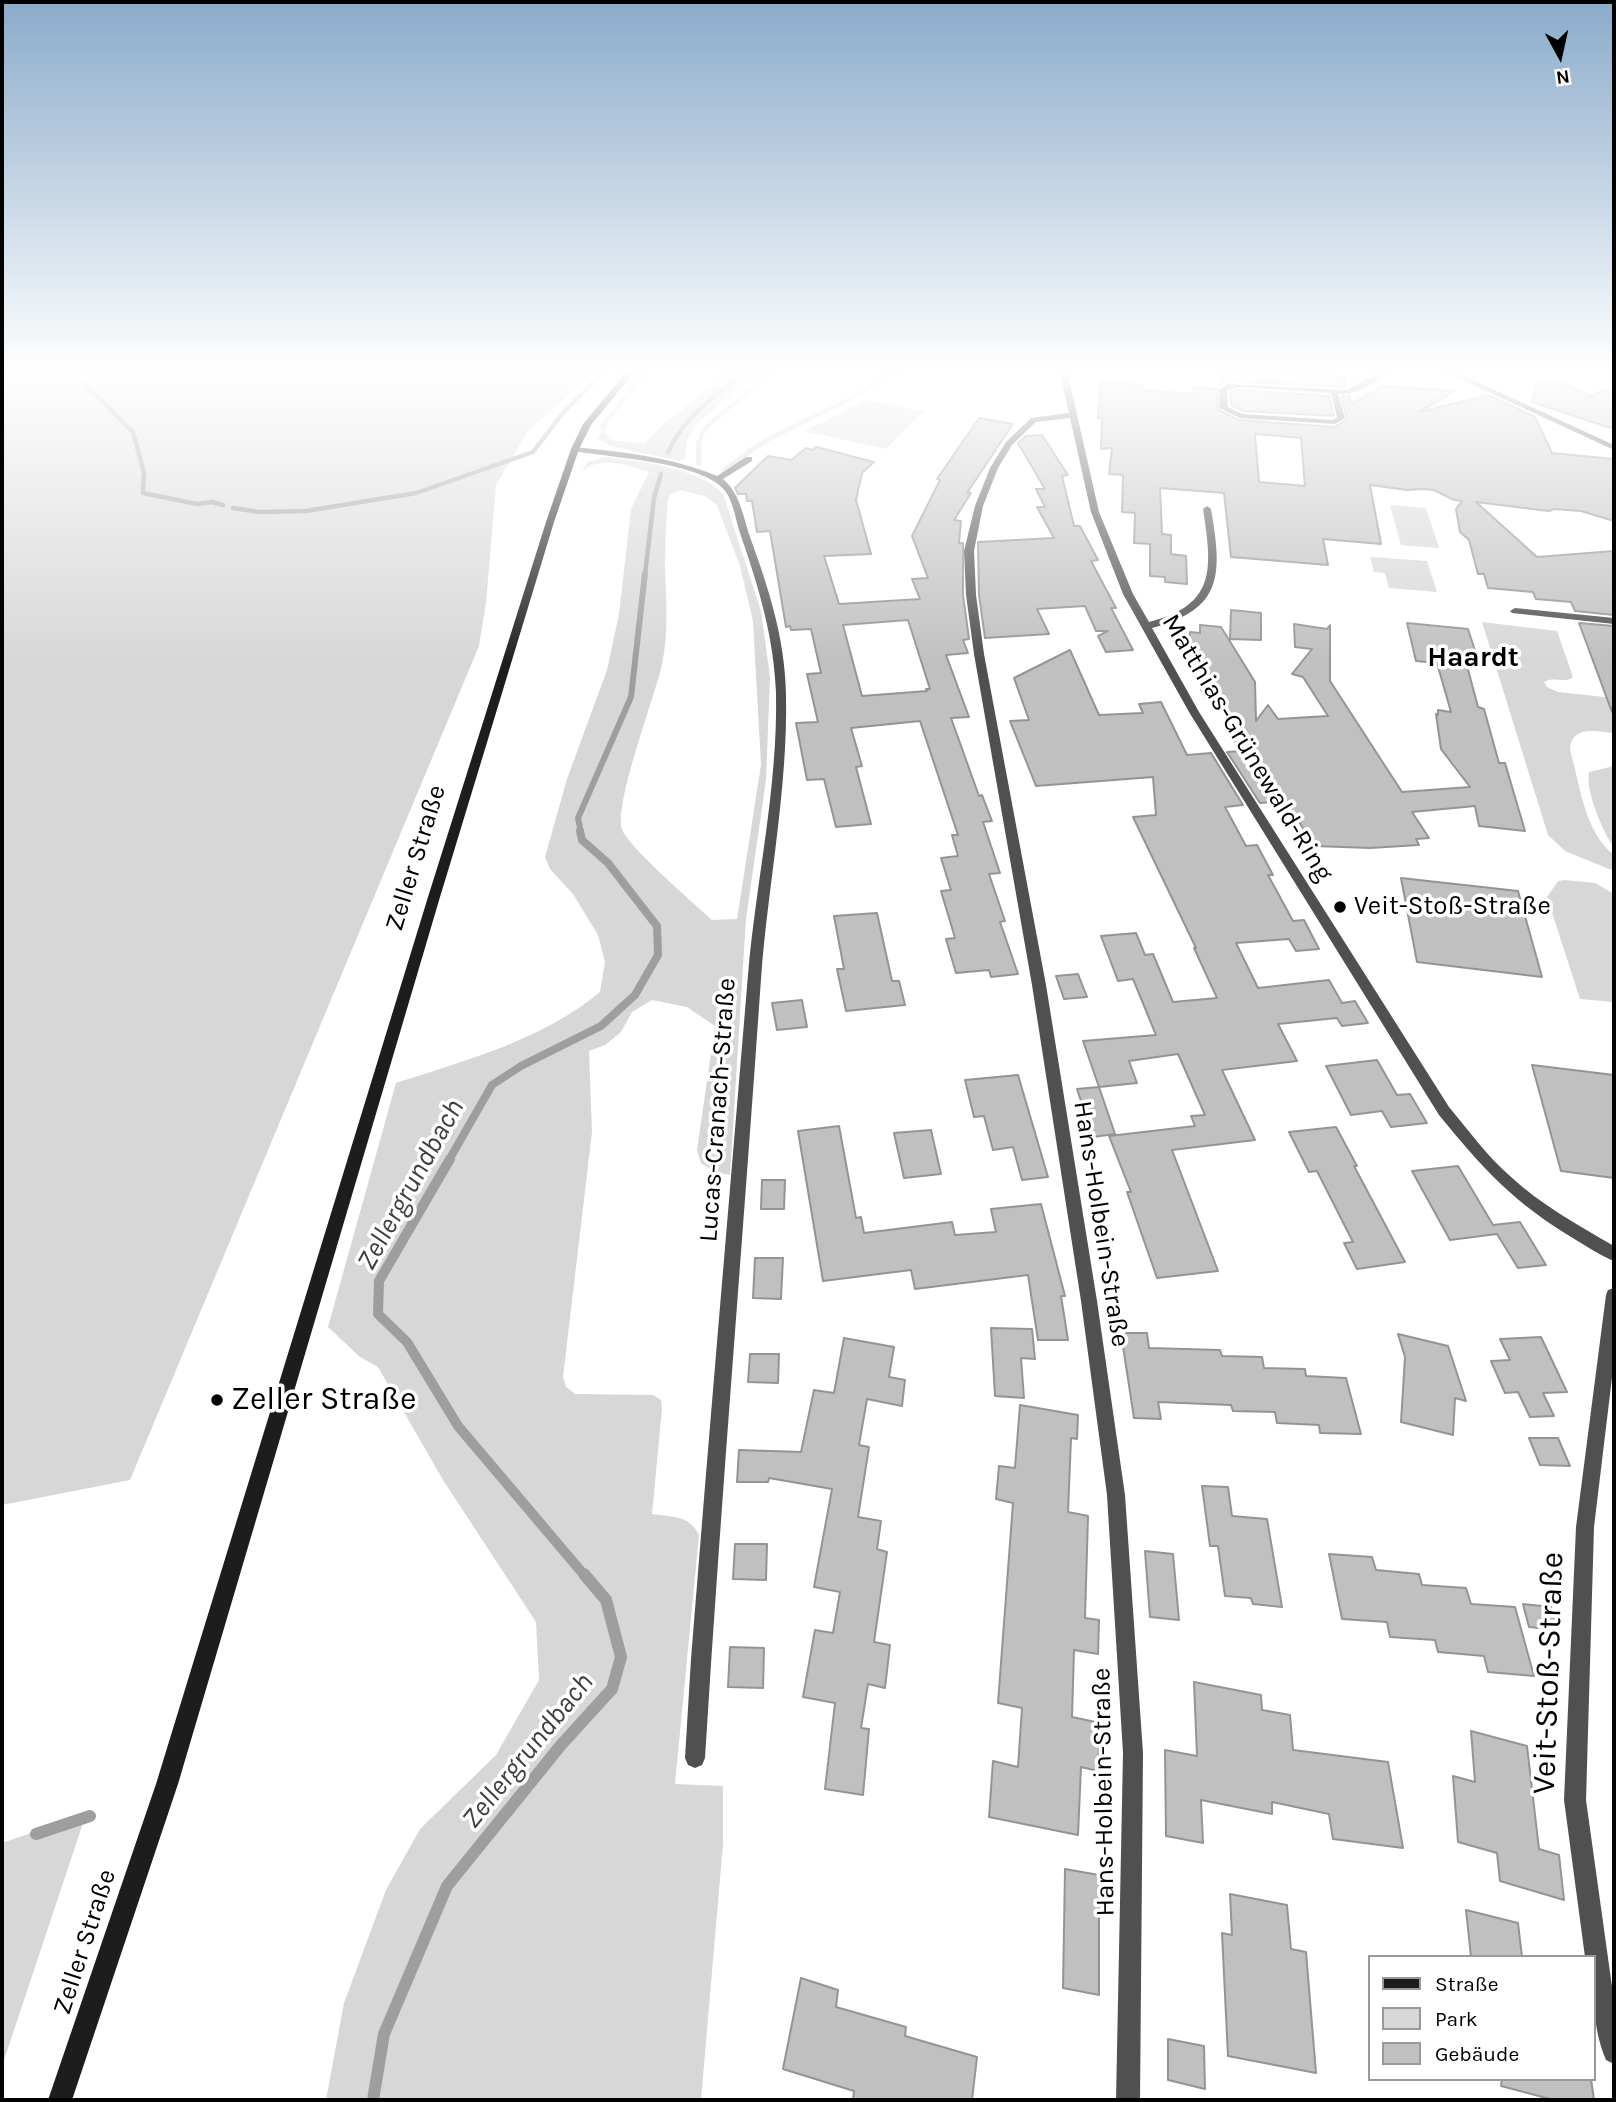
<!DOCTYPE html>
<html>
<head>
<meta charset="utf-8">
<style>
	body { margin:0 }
	#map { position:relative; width:1616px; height:2102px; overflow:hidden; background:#fff; font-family:Karla,sans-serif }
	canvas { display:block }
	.frame { position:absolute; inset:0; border:4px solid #000; pointer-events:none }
	.legend { position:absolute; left:1368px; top:1955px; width:228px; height:126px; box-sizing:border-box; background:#fff; border:2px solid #999; margin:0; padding:9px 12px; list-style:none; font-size:21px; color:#000 }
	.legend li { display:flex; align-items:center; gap:14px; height:35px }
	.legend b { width:35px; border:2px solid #999 }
	.north { position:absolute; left:1525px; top:21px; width:70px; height:70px; -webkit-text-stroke:5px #fff; paint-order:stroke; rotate:172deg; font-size:19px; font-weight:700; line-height:28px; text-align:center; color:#000 }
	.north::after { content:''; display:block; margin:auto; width:24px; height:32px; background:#000; clip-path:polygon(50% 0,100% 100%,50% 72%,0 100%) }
</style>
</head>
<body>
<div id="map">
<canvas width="1616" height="2102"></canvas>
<div class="frame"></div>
<ul class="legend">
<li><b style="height:9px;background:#1d1d1d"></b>Straße</li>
<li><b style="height:19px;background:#d7d7d7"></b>Park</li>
<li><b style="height:19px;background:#c0c0c0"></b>Gebäude</li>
</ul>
<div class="north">N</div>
</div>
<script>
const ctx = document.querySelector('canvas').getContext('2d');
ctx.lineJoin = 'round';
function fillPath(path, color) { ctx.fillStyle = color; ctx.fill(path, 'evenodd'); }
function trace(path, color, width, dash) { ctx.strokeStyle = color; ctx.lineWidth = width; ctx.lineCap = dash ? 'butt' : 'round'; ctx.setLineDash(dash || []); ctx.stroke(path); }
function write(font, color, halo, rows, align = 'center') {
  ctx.font = font + ' Karla,sans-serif'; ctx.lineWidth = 7; ctx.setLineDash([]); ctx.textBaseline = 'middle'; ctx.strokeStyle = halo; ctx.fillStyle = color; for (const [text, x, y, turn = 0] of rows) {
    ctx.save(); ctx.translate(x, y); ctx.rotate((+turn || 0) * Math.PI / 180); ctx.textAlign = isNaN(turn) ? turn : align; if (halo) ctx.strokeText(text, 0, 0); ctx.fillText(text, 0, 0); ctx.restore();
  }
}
fillPath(new Path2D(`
	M2,370H596L528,431L496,485L486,603L479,646L130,1480L2,1505Z
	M644,370H650L608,422L604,432L614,441L645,443L660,427L732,370H760L694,426L687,441L685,458L680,461L610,446L598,439L603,429L598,428Z
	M771,370H776L710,427L702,437L701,466L696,465V442L705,425Z
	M892,370H915L912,375L896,373L843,405L770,441L725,471L720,470L760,441L859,392Z
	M866,400L924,411L886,449L804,431Z
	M607,457C638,461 703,469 723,494L761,611L770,677L766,780L746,919L730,1175L715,1172L701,1163L697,1150L715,1026L687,1007L652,1000L632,1012L621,1032L605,1045L589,1051L592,1132L563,1377L566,1387L575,1394L653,1395L661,1400L662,1409L652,1514C671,1517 690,1515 699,1535L675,1784L723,1786V1844L701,2100H326L344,2003L386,1890L420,1829L496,1755L539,1680L536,1622L443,1480L378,1367L360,1357L328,1327L396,1083C467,1060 542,1040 600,992L605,962L598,935L573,894L550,869L545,857L567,779L607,670L619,614L631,509L649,472C629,465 599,455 582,472L587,462ZM680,490L705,496L717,505L740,566L753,621L761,765L737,919L712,920C695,904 627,846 622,829C614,803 655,697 662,664C669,632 666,600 665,568C665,545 666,522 668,499L671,494Z
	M1390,505L1426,508L1439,548L1401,545Z
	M1370,557L1427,561L1437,592L1389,588L1385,573L1374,572Z
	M1482,622L1557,631L1573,677C1565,684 1554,676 1544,682L1547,687L1558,692L1614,698V733C1596,731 1571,725 1570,750C1580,784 1584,832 1614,855V871L1565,851L1548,835Z
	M1614,766V847C1603,833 1585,790 1589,772Z
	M1565,880L1595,883L1614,894V1002L1580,999L1547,897L1558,881Z
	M86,1814L2,2066V1843Z`), '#d7d7d7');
trace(new Path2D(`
	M70,370L133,432L144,473L143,493L197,504L212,502L223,505
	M668,452C685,415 716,396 746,370
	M233,508L259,512L306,511L416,493L533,452L562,414L605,370
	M645,574L654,498L661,474`), '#9e9e9e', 4.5);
trace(new Path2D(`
	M581,833L578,818L631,697L645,573`), '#9e9e9e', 6);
trace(new Path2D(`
	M449,1160L492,1085L521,1066L601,1026L635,995L658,955L657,926L608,863L582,840L580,831`), '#9e9e9e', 8);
trace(new Path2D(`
	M450,1159L379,1281L378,1314L407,1342L458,1426L585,1576`), '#9e9e9e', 10);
trace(new Path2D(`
	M36,1834L90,1816
	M373,2100L384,2034L447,1886L561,1745L612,1689L621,1657L606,1600L584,1574`), '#9e9e9e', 12);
const building = new Path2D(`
	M1219,370L1330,372L1332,377L1344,378L1346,387L1227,381L1221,385Z
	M1553,379L1592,396L1603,390L1614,393V429L1532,402L1536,384Z
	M1101,382L1143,385V390L1194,394V387L1217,389L1219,410L1239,420L1335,427L1347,419L1341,396H1349L1351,404L1383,386L1455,391L1419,412L1489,395L1535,417L1552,453L1614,459V521L1581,511L1554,509L1549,511L1476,502L1537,557L1614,551V615L1575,611L1571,602L1536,599L1533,592L1488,588L1484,574H1478L1469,540L1460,532L1456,509L1462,501L1454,500L1434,490L1423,489L1407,490L1370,485L1381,544L1323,539L1328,565L1231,557L1224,493L1160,488L1162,534L1171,535V554L1186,556L1187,584L1165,582V577L1150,576V544L1134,543L1135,513L1122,512L1123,475L1109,474L1112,448L1101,449L1102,418H1098ZM1255,434L1301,438L1305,486L1259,482Z
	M1239,390L1329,396L1334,416L1243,411L1231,405L1230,392Z
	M979,418L1013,424L967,493H971L954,520L961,521L959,543H963V595L969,639L963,640L968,653L946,655L969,717L951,718L979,796L982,795L992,821L983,822L1000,873L989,874L1005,921L1000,922L1018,974L991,977L989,970L956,973L946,939L955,938L941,891L951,890L941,858L958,856L952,835H958L920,721L851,728L862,766L856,767L871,824L836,827L824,779L807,780L796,723L818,722L807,674L821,673L811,629L791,630L790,626L786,627L770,531L757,532L752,501H747L746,494H738L735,488L768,456L791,460L806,448L812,450L816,447L874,462L862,473L856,500L871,554L824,556L839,604L920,599L912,579L928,578L912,536L940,480L937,479ZM908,620L930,689H926L927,691L862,696L843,625Z
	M1042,435L1068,475L1062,476L1074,526H1080L1098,560L1091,561L1116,608H1111L1133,650L1106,652L1098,636L1108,631H1096L1085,606L1037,609L1049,634L985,638L979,595L978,542L1054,538L1037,507H1045L1036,489H1045L1018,443L1026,436Z
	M1231,610L1261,613V640L1230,639Z
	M1407,623L1468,629L1479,663L1466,662L1478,707L1484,709L1499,763H1505L1525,831L1479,826L1475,806L1412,812L1429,838L1416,839L1419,845L1370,848L1314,846L1286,801L1260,803L1227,752L1241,751L1233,738L1240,737L1215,698L1206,699L1177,645L1189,646L1190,632L1200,633V625L1221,627L1255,682L1256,721L1268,705L1278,719L1328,716L1303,677L1292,674L1312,649L1295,647L1294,624L1327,629L1330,625V681L1402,792L1470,787L1441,749L1436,714L1438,715V710L1451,712L1437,663L1416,661Z
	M1579,623L1614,626V712H1612Z
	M1070,650L1099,715L1143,713L1139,704L1161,702L1187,755L1211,753L1243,805L1225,807L1246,846L1257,845L1273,875H1268L1293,921L1304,920L1319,949L1296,951L1289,939L1236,943L1258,988L1329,980L1342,1003L1355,1001L1368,1023L1342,1026L1337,1018L1278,1024L1297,1061L1222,1070L1255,1140L1172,1150L1218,1271L1157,1278L1127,1192H1131L1109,1136L1195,1126L1191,1116L1205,1115L1178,1054L1129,1061L1137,1083L1099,1087L1083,1041L1156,1035L1133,979L1118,981L1101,936L1136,933L1145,955L1153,954L1173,1002L1217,998L1194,948H1196L1133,817L1156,815L1153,777L1036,786L1010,721L1029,720L1014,678Z
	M1401,878L1518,891L1542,977L1417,962Z
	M877,913L892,981H899L905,1005L846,1011L837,969H844L834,916Z
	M1078,974L1087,997L1064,999L1056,976Z
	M802,1000L807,1027L777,1030L772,1003Z
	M1377,1060L1397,1095L1410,1094L1427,1123L1391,1127L1382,1111L1351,1115L1326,1066Z
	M1532,1065L1614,1075V1178L1561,1171Z
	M1018,1075L1048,1177L1022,1180L1013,1147L993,1150L984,1116L974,1117L965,1080Z
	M1099,1087L1115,1134L1093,1137L1077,1089Z
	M839,1126L856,1218L861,1217L864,1233L952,1222L955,1235L996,1232L991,1209L1041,1204L1065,1296H1061L1068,1340H1038L1028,1275L915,1289L911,1270L823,1281L798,1131Z
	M1336,1127L1357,1166H1354L1405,1262L1357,1269L1344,1243L1353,1242L1317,1171L1309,1172L1289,1132Z
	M931,1130L941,1174L904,1178L894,1133Z
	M1458,1166L1493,1225L1520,1222L1546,1265L1518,1268L1497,1234L1450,1240L1412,1171Z
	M762,1180H785L784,1209H761Z
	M755,1258H783L781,1299L753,1298Z
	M991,1328L1032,1329L1035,1359L1021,1358L1024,1398L995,1396Z
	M1121,1333H1147L1149,1348L1220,1350L1222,1356L1262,1357L1264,1368L1305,1369L1306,1376L1346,1378L1361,1434L1320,1433L1319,1425L1277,1423L1275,1412L1233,1411L1231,1405L1158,1402L1161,1419L1134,1418Z
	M1398,1334L1448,1346L1466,1401L1455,1398L1453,1435L1401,1422L1405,1357Z
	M1541,1337L1567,1392L1543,1393L1554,1416L1530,1417L1518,1392L1505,1393L1491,1361L1510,1360L1500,1339Z
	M844,1338L894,1347L889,1377L905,1380L902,1406L867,1399L859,1445L869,1447L858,1517L881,1521L877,1549L887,1552L874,1642L890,1645L885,1688L868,1684L861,1728L869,1729L863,1795L825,1789L835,1703L803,1697L815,1630L833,1633L840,1592L814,1587L832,1489L769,1478L768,1482H737L739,1450L801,1452L814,1390L834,1393Z
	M750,1354H779L778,1383L748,1382Z
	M1020,1405L1078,1415L1077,1439L1071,1438L1068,1512L1088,1516L1085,1618L1099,1620L1098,1654L1074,1650L1072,1717L1100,1723L1098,1771L1081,1767L1078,1835L989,1817L993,1761L1018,1767L1022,1708L998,1703L1013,1503L996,1499L999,1466L1015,1468Z
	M1529,1438H1558L1570,1466L1540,1465Z
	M1202,1486L1228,1487L1232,1516L1267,1519L1282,1607L1253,1604L1251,1598L1225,1596L1218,1546H1210Z
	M735,1544H767L766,1580L733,1579Z
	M1145,1551L1173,1554L1179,1620L1150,1617Z
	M1329,1554L1372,1557L1376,1570L1419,1574L1422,1585L1466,1588L1471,1604L1515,1607L1534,1676L1488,1672L1484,1656L1438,1652L1435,1640L1390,1637L1387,1622L1342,1619Z
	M1523,1604L1551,1607L1558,1630L1529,1627Z
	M730,1647L764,1648L763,1688L728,1687Z
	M1194,1682L1261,1695L1262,1710L1290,1715L1293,1750L1388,1762L1403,1848L1333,1839L1329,1814L1272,1802V1814L1201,1800L1203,1843L1166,1836L1165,1750L1197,1756Z
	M1471,1731L1527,1746L1539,1849L1559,1855L1564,1900L1500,1881L1497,1853L1458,1842L1453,1776L1475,1782Z
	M1065,1869L1099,1875V1995L1063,1988Z
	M1230,1894L1287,1905L1291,1949L1306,1952L1316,2073L1228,2056L1222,1933L1232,1935Z
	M1466,1910L1518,1923L1522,1957H1471Z
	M801,1978L838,1990L836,2007L906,2027L905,2036L977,2057L972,2100H853L854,2091L783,2069Z
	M1168,2039L1204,2046L1205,2089L1168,2080Z
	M1502,2079H1591L1594,2100H1554L1501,2086Z`);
fillPath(building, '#c0c0c0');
trace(building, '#949494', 2);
fillPath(new Path2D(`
	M1059,370H1067L1099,512L1133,594L1149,622C1217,605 1212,568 1203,509L1207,506L1211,509C1222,574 1224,609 1152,628L1199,712L1449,1107C1469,1131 1487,1156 1510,1176C1541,1205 1578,1225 1614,1246V1261C1601,1256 1588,1247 1576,1240C1514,1203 1484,1170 1439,1115L1189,712L1123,594L1091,512L1070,418L1036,422L1012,445L998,468L983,506L974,551L976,595L984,654L1046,985L1097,1301L1125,1495L1143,1753L1140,2100H1116L1123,1753L1107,1495L1081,1301L1032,985L974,654L966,595L964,551L975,506L990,468L1006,442L1031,418L1069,413Z
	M1384,370H1393C1378,381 1357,395 1338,394L1345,418L1335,424L1240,418L1220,408L1219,390L1227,384L1346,390ZM1239,387L1331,393L1337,417L1333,420L1242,414L1228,407L1227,390Z
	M1441,370H1451L1614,445V450Z
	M575,447C622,452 672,457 717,476L746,457H752V461L723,479C740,493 743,516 750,537C769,589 785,639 786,694C788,790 768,884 761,979C743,1239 721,1498 705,1758L702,1765L695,1768L688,1765L685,1758L691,1659C709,1431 729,1203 748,975C756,881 778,788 776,693C774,638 759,588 741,536C736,522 734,504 726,492C706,462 607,457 572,451V447Z
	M1515,608L1614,618V624L1512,613L1510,611Z
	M1614,1288V1361L1594,1527L1586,1800L1614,2001V2064L1606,2060C1592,2027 1593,1992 1593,1957H1585L1564,1800L1576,1527L1606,1295L1608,1290Z`), '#505050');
fillPath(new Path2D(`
	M628,370H636L591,425L579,449L554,522L440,897L178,1784L72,2100H48L156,1784L428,897L546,522L571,449L583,424Z`), '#1d1d1d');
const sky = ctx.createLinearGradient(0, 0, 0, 664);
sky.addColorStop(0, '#8aabca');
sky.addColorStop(0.56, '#fff');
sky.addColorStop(1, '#ffffff00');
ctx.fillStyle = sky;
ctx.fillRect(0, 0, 1616, 664);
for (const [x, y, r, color] of [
	[1340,907,7,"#000"],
	[217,1400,7,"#000"]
]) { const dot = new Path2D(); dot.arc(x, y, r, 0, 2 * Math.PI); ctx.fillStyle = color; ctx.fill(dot); trace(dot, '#fff', 2.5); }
write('26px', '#000', '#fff', [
	["Matthias-Grünewald-Ring",1247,748,59],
	["Zeller Straße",416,858,-73],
	["Lucas-Cranach-Straße",718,1110,-86],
	["Hans-Holbein-Straße",1101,1224,81],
	["Hans-Holbein-Straße",1104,1792,-91],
	["Zeller Straße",85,1942,-72]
]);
write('26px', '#000', '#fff', [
	["Veit-Stoß-Straße",1354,907]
], 'left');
write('bold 28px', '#000', '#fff', [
	["Haardt",1473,658]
]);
write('italic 28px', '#3f3f3f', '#fff', [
	["Zellergrundbach",411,1185,-61],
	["Zellergrundbach",528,1751,-51]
]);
write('32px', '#000', '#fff', [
	["Zeller Straße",231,1400]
], 'left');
write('32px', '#000', '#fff', [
	["Veit-Stoß-Straße",1549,1673,-88]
]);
</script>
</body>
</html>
